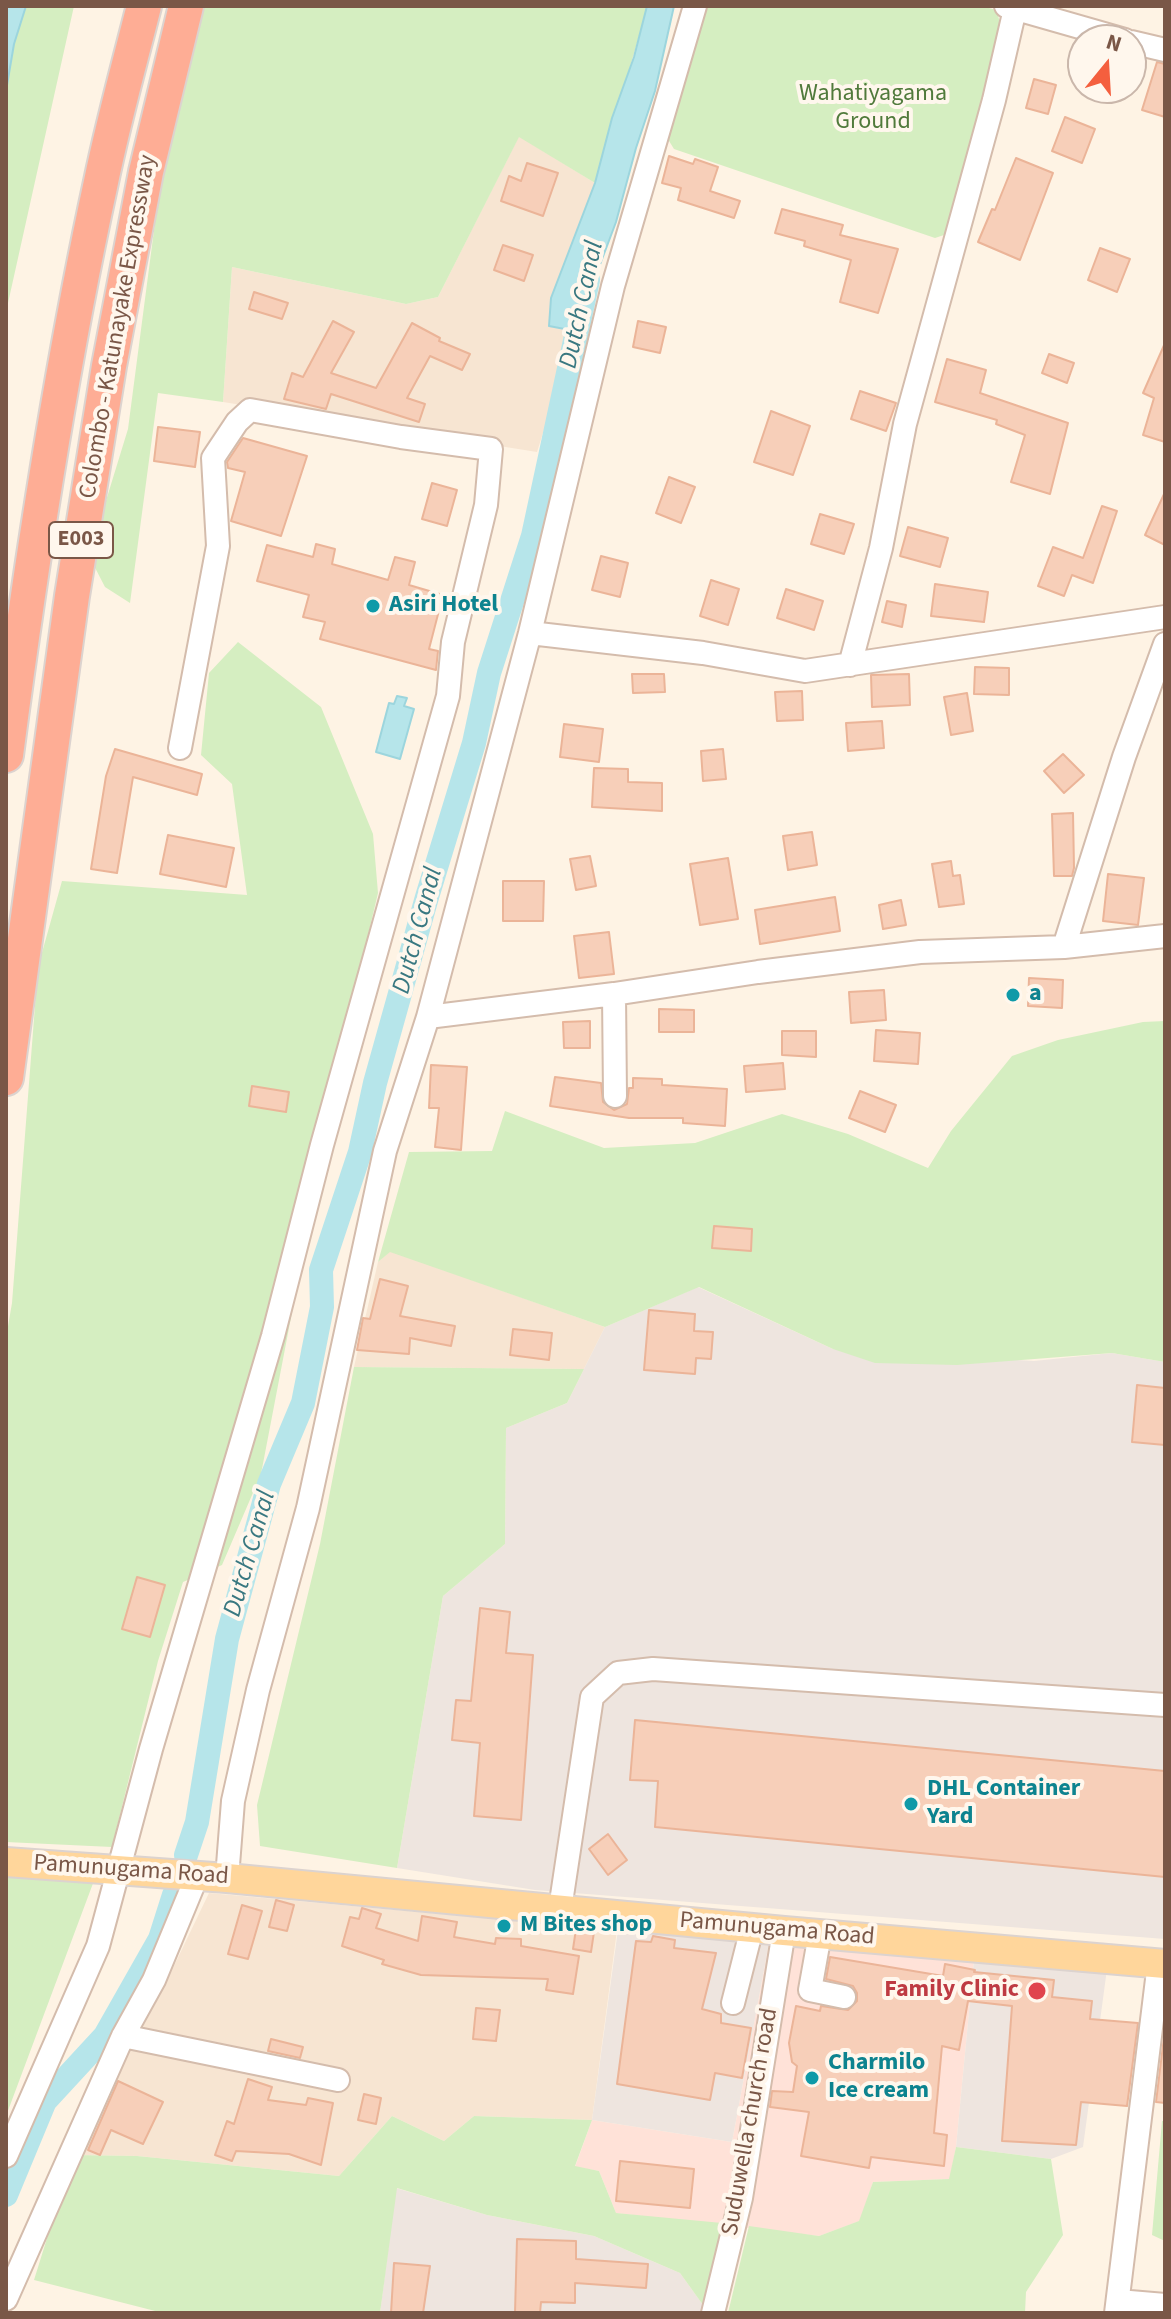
<!DOCTYPE html>
<html>
<head>
<meta charset="utf-8">
<style>
	body { margin:0 }
	#map { position:relative; width:1171px; height:2319px; overflow:hidden; background:#fef3e4; font-family:"Source Sans 3",sans-serif }
	canvas { display:block }
	.frame { position:absolute; inset:0; border:8px solid #7a5747; pointer-events:none }
	.north { position:absolute; left:1067px; top:24px; width:80px; height:80px; box-sizing:border-box; background:#fff7ed; border:2px solid #cab7ab; border-radius:50%; rotate:18deg; font-size:22px; font-weight:700; line-height:32px; text-align:center; color:#7a5747 }
	.north::after { content:''; display:block; margin:auto; width:28px; height:36px; background:#f45f3e; clip-path:polygon(50% 0,100% 100%,50% 72%,0 100%) }
</style>
</head>
<body>
<div id="map">
<canvas width="1171" height="2319"></canvas>
<div class="frame"></div>
<div class="north">N</div>
</div>
<script>
const ctx = document.querySelector('canvas').getContext('2d');
ctx.lineJoin = 'round';
function fillPath(path, color) { ctx.fillStyle = color; ctx.fill(path, 'evenodd'); }
function trace(path, color, width, dash) { ctx.strokeStyle = color; ctx.lineWidth = width; ctx.lineCap = dash ? 'butt' : 'round'; ctx.setLineDash(dash || []); ctx.stroke(path); }
function write(font, color, halo, rows, align = 'center') {
  ctx.font = font + ' "Source Sans 3",sans-serif'; ctx.lineWidth = 8; ctx.setLineDash([]); ctx.textBaseline = 'middle'; ctx.strokeStyle = halo; ctx.fillStyle = color; for (const [text, x, y, turn = 0] of rows) {
    ctx.save(); ctx.translate(x, y); ctx.rotate((+turn || 0) * Math.PI / 180); ctx.textAlign = isNaN(turn) ? turn : align; if (halo) ctx.strokeText(text, 0, 0); ctx.fillText(text, 0, 0); ctx.restore();
  }
}
fillPath(new Path2D(`
	M519,136L595,183L551,298L549,326L575,331L537,452L223,402L232,267L406,304L438,297Z
	M390,1251L605,1327L584,1369L354,1367L378,1262Z
	M209,1893L617,1930L592,2120L474,2116L444,2141L392,2116L339,2176L137,2156L73,2155L160,1995Z`), '#f7e5d2');
fillPath(new Path2D(`
	M769,1943L974,1960L956,2147L950,2179L873,2182L860,2221L819,2236L616,2213L599,2171L575,2167L592,2120L732,2142Z`), '#ffe2d8');
fillPath(new Path2D(`
	M698,1287L833,1349L1034,1361L1112,1353L1165,1362V1939L535,1890L397,1868L443,1596L505,1544L506,1428L567,1403L605,1327Z
	M620,1915L769,1943L732,2142L592,2120Z
	M974,1960L1107,1969L1083,2147L1051,2159L956,2147Z
	M396,2188L487,2215L594,2236L680,2273L703,2305L702,2313H380Z`), '#eee5df');
fillPath(new Path2D(`
	M26,6H74L6,312V91L14,44Z
	M204,6H647C632,66 611,123 595,183L519,137L438,297L406,304L232,267L223,402L158,393L130,603L105,587L89,556L128,429L162,169Z
	M706,6H982L996,10L1001,25L992,68L944,235L935,238L674,149L666,136Z
	M238,642L321,707L373,834L378,893L348,1020L261,1474L222,1565L183,1582L158,1661L112,1847L6,1842V1338L12,1303L38,967L62,881L247,895L232,784L201,755L209,673Z
	M1165,1021V1362L1112,1353L957,1365L875,1363L833,1349L699,1287L605,1327L390,1252L378,1262L409,1152L492,1151L505,1111L604,1148L695,1143L782,1114L848,1134L928,1168L951,1131L1012,1056L1058,1040L1143,1022Z
	M354,1367L584,1369L567,1403L506,1428L505,1544L443,1596L397,1868L260,1846L257,1805L320,1544Z
	M98,1870L6,2116V1874Z
	M392,2116L444,2141L474,2116L592,2120L575,2166L599,2171L616,2213L722,2223L703,2305L680,2273L594,2236L487,2215L397,2188L380,2313H163L34,2280L73,2155L137,2156L339,2176Z
	M1162,2121H1165V2241L1152,2235Z
	M956,2147L1051,2159L1063,2235L1026,2292L1025,2313H728L749,2226L819,2236L859,2221L873,2182L949,2179Z`), '#d5eec1');
const water = new Path2D(`
	M6,6H26L14,44L6,91Z
	M647,6H674L655,91L636,148L616,222L575,331L549,326L551,298L595,183L612,118L634,57Z
	M397,696L407,698L404,706L414,709L400,759L376,752L389,703L394,704Z`);
fillPath(water, '#b6e5ea');
trace(water, '#9cd5dd', 2);
trace(new Path2D(`
	M186,1855L197,1822L227,1639L269,1484L303,1403L322,1307L321,1270L360,1152L375,1083L427,897L474,743L489,673L533,536L588,280
	M6,2195L45,2101L105,2036L160,1939L174,1895`), '#b6e5ea', 24);
const building = new Path2D(`
	M1157,62L1165,64V117L1142,110Z
	M1034,79L1056,85L1048,114L1026,108Z
	M1065,117L1095,129L1082,163L1052,151Z
	M669,156L693,164L695,159L718,167L710,191L740,201L734,218L678,200L681,188L662,183Z
	M1016,158L1053,173L1020,260L978,242L992,209L995,210Z
	M527,163L558,173L543,216L501,201L509,176L521,181Z
	M782,209L843,225L840,235L898,249L878,313L840,302L851,260L804,246L805,241L775,233Z
	M503,245L533,255L524,281L494,270Z
	M1100,248L1130,259L1117,292L1088,280Z
	M254,292L288,303L282,319L249,309Z
	M333,321L354,332L331,373L376,388L412,323L440,338L439,341L470,354L462,370L430,356L407,398L425,404L419,422L331,394L326,409L284,399L292,373L303,377Z
	M638,321L666,327L660,353L633,347Z
	M1165,343V442L1143,435L1154,398L1143,393Z
	M1049,354L1074,363L1067,383L1042,373Z
	M947,359L986,370L980,393L1068,423L1050,494L1011,482L1025,435L996,424L997,420L935,402Z
	M860,391L896,403L886,431L851,419Z
	M771,411L810,426L793,475L754,462Z
	M158,427L200,432L195,467L154,461Z
	M243,438L307,456L281,536L231,521L245,472L228,468L227,462Z
	M669,477L695,487L681,523L656,513Z
	M432,483L457,490L447,526L422,519Z
	M1165,492V545L1145,535Z
	M1102,506L1117,511L1093,583L1072,575L1064,596L1038,586L1053,547L1083,558Z
	M820,514L854,524L844,554L811,544Z
	M908,527L948,538L940,567L900,556Z
	M316,544L335,549L332,564L388,580L395,557L415,562L409,585L443,595L429,649L438,651L436,670L320,639L325,622L303,617L309,595L257,581L267,545L313,557Z
	M601,556L628,563L620,597L592,590Z
	M711,580L739,589L728,625L700,616Z
	M935,584L988,592L984,622L931,616Z
	M786,589L823,601L814,630L777,618Z
	M887,601L906,605L902,627L882,622Z
	M975,667L1009,668V695L974,694Z
	M632,674H664L665,692L633,693Z
	M909,674L910,705L872,707L871,675Z
	M802,691L803,720L777,721L775,692Z
	M967,693L973,731L951,735L944,697Z
	M882,721L884,748L848,751L846,723Z
	M564,724L603,729L599,762L560,757Z
	M115,749L202,774L197,795L133,777L117,873L91,869L106,776Z
	M723,749L726,779L703,781L701,751Z
	M1063,754L1084,775L1064,793L1044,771Z
	M594,768L628,769V782L662,783V811L592,807Z
	M1073,813L1074,868L1072,876H1054L1052,814Z
	M812,832L817,865L788,870L783,836Z
	M168,835L234,848L226,887L160,874Z
	M590,856L596,886L576,890L570,859Z
	M728,858L738,919L700,925L690,864Z
	M951,861L953,876L960,875L964,904L939,907L932,864Z
	M1108,874L1144,878L1138,925L1103,921Z
	M503,881H544L543,921H503Z
	M835,897L840,931L760,944L755,910Z
	M901,900L906,925L883,929L879,905Z
	M609,932L614,974L579,978L574,936Z
	M1029,978L1063,980L1062,1008L1028,1006Z
	M884,990L886,1020L851,1023L849,992Z
	M659,1009L694,1010V1032H659Z
	M590,1021V1048H564L563,1022Z
	M876,1030L920,1033L918,1064L874,1061Z
	M782,1031H816V1057L782,1055Z
	M783,1063L785,1089L746,1092L744,1066Z
	M431,1065L467,1067L461,1150L435,1147L439,1108H429Z
	M555,1077L601,1083L603,1102L614,1110L627,1104L629,1088H633V1078L662,1079V1085L727,1089L725,1126L683,1123V1118H629L550,1106Z
	M252,1086L289,1092L286,1112L249,1106Z
	M860,1091L896,1105L885,1132L849,1118Z
	M714,1226L752,1229L751,1251L712,1248Z
	M380,1279L408,1286L400,1316L455,1326L451,1346L410,1338L409,1354L357,1350L363,1318L370,1319Z
	M649,1310L695,1314L694,1331L713,1332L711,1359L696,1358L695,1374L644,1370Z
	M513,1329L552,1333L549,1360L510,1355Z
	M1137,1385L1165,1388V1445L1132,1442Z
	M137,1577L165,1585L150,1637L122,1629Z
	M480,1608L510,1612L506,1653L533,1655L521,1820L474,1816L480,1743L452,1740L456,1700L471,1701Z
	M635,1720L1165,1771V1877L655,1827L658,1781L630,1780Z
	M608,1834L627,1860L608,1875L589,1849Z
	M276,1900L294,1905L287,1931L269,1927Z
	M242,1905L262,1911L248,1959L228,1954Z
	M362,1908L381,1914L376,1928L418,1941L422,1916L457,1922L454,1937L495,1944L496,1938L521,1939V1946L579,1956L573,1994L546,1990L548,1979L421,1975L382,1964L384,1960L342,1946L350,1917L359,1919Z
	M576,1929L594,1932L591,1952L573,1949Z
	M653,1936L675,1940L674,1948L716,1953L702,2009L721,2014V2023L751,2028L742,2078L715,2073L710,2100L617,2084L636,1941L651,1942Z
	M830,1957L943,1976L945,1964L975,1970L974,1972L1054,1980L1052,1997L1092,2001L1090,2019L1138,2023L1127,2106L1081,2102L1076,2145L1002,2141L1012,2006L968,2001L959,2050L942,2046L934,2133L947,2135L944,2166L871,2157L869,2168L801,2156L809,2112L770,2107L772,2091L793,2092L797,2066L792,2062L789,2043L796,2006L820,2011L821,2006L848,2010L857,2001V1993L853,1986L826,1979Z
	M476,2008L500,2010L496,2041L473,2039Z
	M1165,2029V2103L1156,2102Z
	M271,2039L303,2047L300,2058L268,2051Z
	M248,2079L272,2087L268,2100L306,2105L308,2098L333,2103L321,2165L289,2154L236,2151L232,2161L215,2155L227,2121L234,2124Z
	M118,2081L163,2102L143,2144L111,2130L100,2155L88,2150Z
	M364,2094L381,2098L376,2124L358,2120Z
	M620,2161L694,2169L690,2208L616,2201Z
	M517,2239L576,2241V2259L648,2264L646,2288L575,2283V2303L541,2302L540,2313H515Z
	M394,2263L430,2266L423,2313H391Z`);
fillPath(building, '#f7cfb9');
trace(building, '#ebb498', 2);
const minor = new Path2D(`
	M1006,6L1125,40
	M1131,42L1165,50
	M530,633L703,653L805,671L1165,617
	M850,665L881,548L905,424L994,100L1015,9
	M1064,947L1124,757L1165,644
	M614,994L615,1096
	M428,1017L614,994L758,972L920,952L1064,947L1165,936
	M227,1878L233,1801L258,1690L308,1508L385,1151L428,1017L530,633L613,286L695,6
	M560,1909L592,1697L618,1673L653,1669L1165,1705
	M820,1934L810,1990L844,1997
	M733,2003L752,1928
	M123,2036L338,2080
	M6,2156L98,1946L151,1749L273,1336L322,1145L448,696L453,642L486,505L491,449L401,437L250,410L237,422L213,458L218,546L180,748
	M6,2299L123,2036L154,1980L197,1876
	M1118,2301L1165,2305
	M713,2313L741,2198L784,1931
	M1116,2313L1159,1963`);
const major = new Path2D(`
	M6,1862L227,1878L784,1931L1165,1964`);
const highway = new Path2D(`
	M6,755C31,563 60,372 101,182C113,123 129,65 144,6
	M6,1078L72,596L109,366L146,172L186,6`);
trace(minor, '#d4bcac', 26);
trace(major, '#dcd3cf', 32);
trace(highway, '#dcd3cf', 38);
trace(minor, '#fff', 22);
trace(major, '#ffd69b', 28);
trace(highway, '#fead95', 34);
for (const [x, y, r, color] of [
	[373,606,8,"#0f9aa8"],
	[1013,995,8,"#0f9aa8"],
	[911,1804,8,"#0f9aa8"],
	[504,1926,8,"#0f9aa8"],
	[1037,1991,10,"#e0444e"],
	[812,2078,8,"#0f9aa8"]
]) { const dot = new Path2D(); dot.arc(x, y, r, 0, 2 * Math.PI); ctx.fillStyle = color; ctx.fill(dot); trace(dot, '#fff7ed', 3); }
for (const [x, y, w] of [
	[81,540,64]
]) { const box = new Path2D(); box.roundRect(x - w / 2, y - 18, w, 36, 6); ctx.fillStyle = '#fff7ed'; ctx.fill(box); trace(box, '#7a5747', 2); }
write('bold 22px', '#7a5747', null, [
	["E003",81,540]
]);
write('24px', '#507a3b', '#fff7ed', [
	["Wahatiyagama",873,95],
	["Ground",873,123]
]);
write('24px', '#7a5747', '#fff7ed', [
	["Colombo - Katunayake Expressway",119,327,-80],
	["Pamunugama Road",131,1871,4],
	["Pamunugama Road",777,1930,5],
	["Suduwella church road",751,2122,-80]
]);
write('bold 24px', '#0d838f', '#fff7ed', [
	["Asiri Hotel",389,606],
	["a",1029,995],
	["DHL Container",927,1790],
	["Yard",927,1818],
	["M Bites shop",520,1926],
	["Charmilo",828,2064],
	["Ice cream",828,2092]
], 'left');
write('bold 24px', '#be3a42', '#fff7ed', [
	["Family Clinic",1019,1991]
], 'right');
write('italic 26px', '#397881', '#fff7ed', [
	["Dutch Canal",583,305,-78],
	["Dutch Canal",419,931,-75],
	["Dutch Canal",251,1554,-74]
]);
</script>
</body>
</html>
